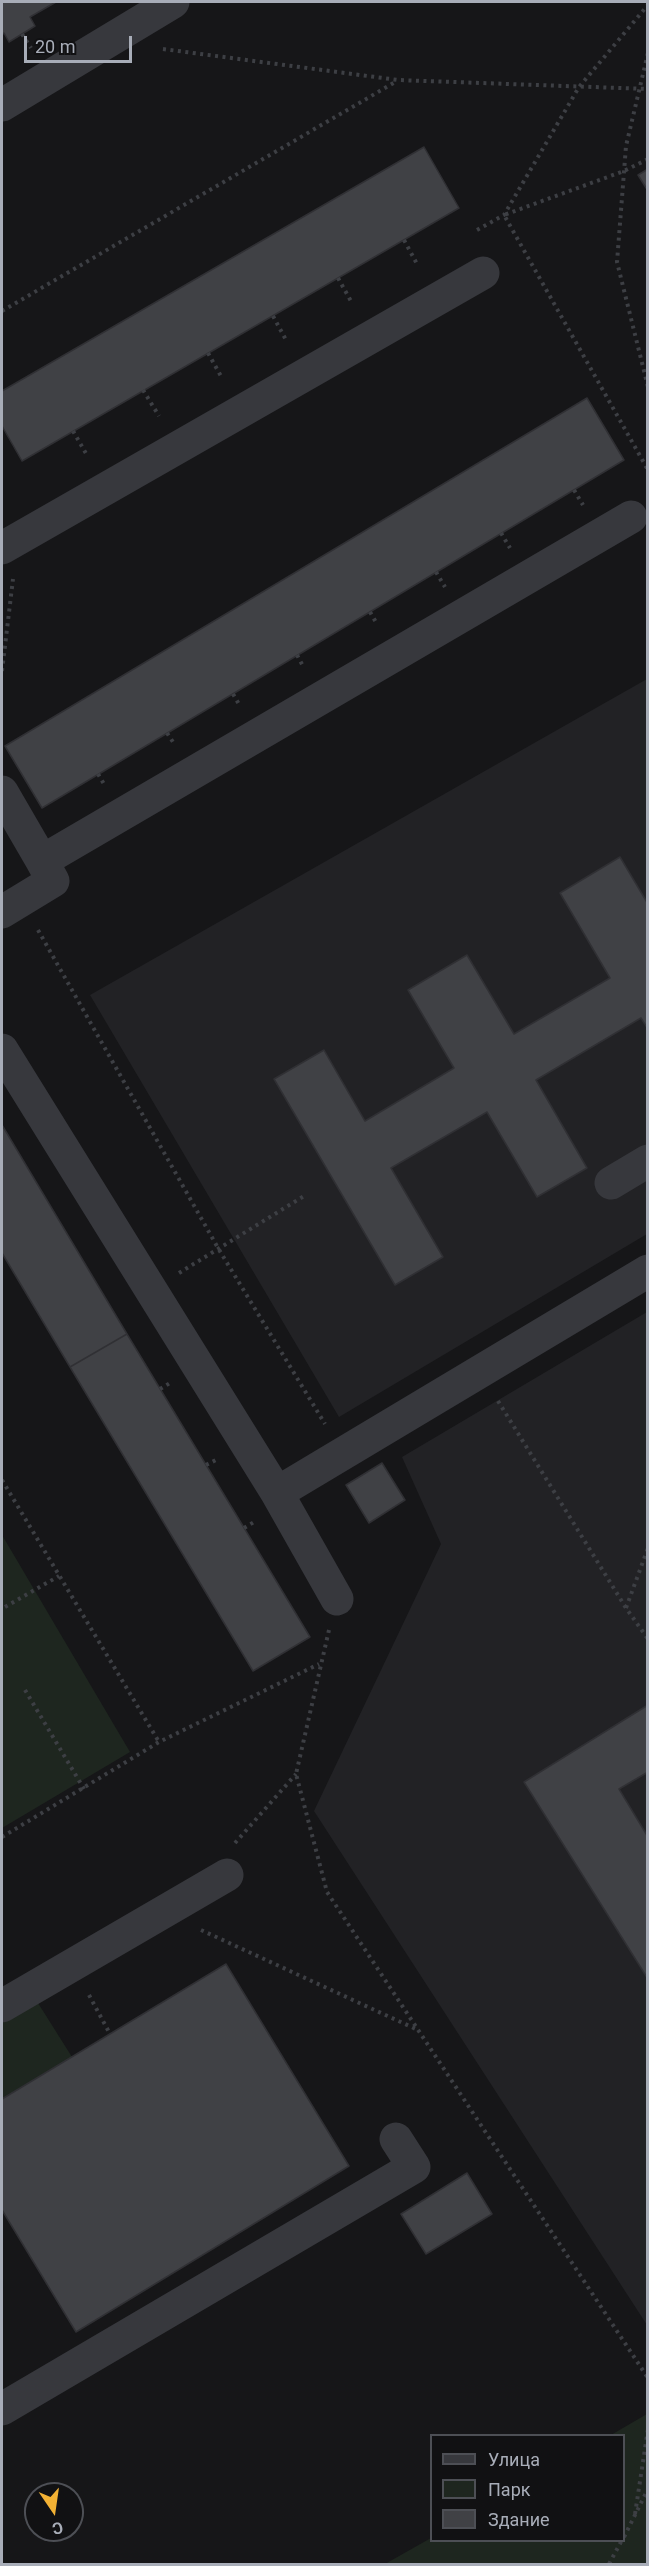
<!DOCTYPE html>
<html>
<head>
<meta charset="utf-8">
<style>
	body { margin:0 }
	#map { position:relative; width:649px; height:2566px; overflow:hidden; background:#161618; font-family:Roboto,sans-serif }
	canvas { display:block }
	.frame { position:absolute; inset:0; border:3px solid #a8adb8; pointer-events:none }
	.legend { position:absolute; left:430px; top:2434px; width:195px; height:108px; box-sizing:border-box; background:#111113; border:2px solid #4d4f55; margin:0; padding:8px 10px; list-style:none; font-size:18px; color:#a8adb8 }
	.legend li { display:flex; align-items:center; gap:12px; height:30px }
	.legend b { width:30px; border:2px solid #4d4f55 }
	.north { position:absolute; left:24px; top:2482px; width:60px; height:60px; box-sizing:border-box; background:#111113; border:2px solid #4d4f55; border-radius:50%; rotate:167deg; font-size:16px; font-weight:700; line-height:24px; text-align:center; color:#a8adb8 }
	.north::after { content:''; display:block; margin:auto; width:21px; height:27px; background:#f2b134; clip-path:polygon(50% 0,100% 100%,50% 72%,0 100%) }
	.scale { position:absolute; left:24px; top:36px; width:108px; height:27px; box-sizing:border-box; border:3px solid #a8adb8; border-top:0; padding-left:8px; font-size:18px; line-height:21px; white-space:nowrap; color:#a8adb8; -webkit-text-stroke:4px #111113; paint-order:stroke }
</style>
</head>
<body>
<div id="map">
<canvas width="649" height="2566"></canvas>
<div class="frame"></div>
<ul class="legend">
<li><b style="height:8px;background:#37383d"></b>Улица</li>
<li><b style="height:16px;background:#1e261f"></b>Парк</li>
<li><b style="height:16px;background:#404145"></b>Здание</li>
</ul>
<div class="north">С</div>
<div class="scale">20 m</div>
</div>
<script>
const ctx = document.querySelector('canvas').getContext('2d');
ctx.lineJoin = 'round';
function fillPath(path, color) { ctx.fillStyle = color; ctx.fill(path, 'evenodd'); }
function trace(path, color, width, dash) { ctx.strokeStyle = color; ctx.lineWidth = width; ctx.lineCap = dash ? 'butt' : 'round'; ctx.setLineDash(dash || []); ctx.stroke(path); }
fillPath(new Path2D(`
	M647,679V1234L339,1417L90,995Z
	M647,1312V2325L314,1811L441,1544L402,1457Z`), '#222225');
fillPath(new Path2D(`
	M2,1535L130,1752L2,1828Z
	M38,2003L72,2057L2,2099V2023Z
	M647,2414V2564H385L431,2538L432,2540H624V2436L611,2435Z`), '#1e261f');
const building = new Path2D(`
	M2,2H56L30,17L35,26L9,42L4,33L2,35Z
	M424,147L459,208L22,461L2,426V391Z
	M648,169V191L638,175Z
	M587,398L624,460L42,808L5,746Z
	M620,857L648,904V1029L641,1018L536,1080L587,1168L537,1197L487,1112L391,1168L443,1257L395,1285L274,1079L324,1050L365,1121L454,1068L408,990L467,955L514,1034L610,978L560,893Z
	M2,1125L127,1334L70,1367L2,1253Z
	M127,1334L310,1637L253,1671L70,1367Z
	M382,1463L405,1500L369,1523L346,1485Z
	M648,1705V1772L619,1789L648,1837V1979L524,1782Z
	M226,1964L349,2166L76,2332L2,2210V2099Z
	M467,2173L492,2214L426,2254L401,2214Z`);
fillPath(building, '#404145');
trace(building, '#303034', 1.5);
trace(new Path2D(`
	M22,34L31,48
	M163,49L398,80L648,89
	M648,53L626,146L617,262L648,387
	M648,159L624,171L504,215L648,470
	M477,230L504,215L579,87L648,5
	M404,240L417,264
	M338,278L352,303
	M2,311L397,81
	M273,316L286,340
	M208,353L222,378
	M143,390L159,416
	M73,431L88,457
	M574,490L583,505
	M501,533L510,548
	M436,572L445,587
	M370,612L377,624
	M297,655L304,668
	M2,671L13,579
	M233,694L240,706
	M167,733L175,745
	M98,774L104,784
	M38,930L218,1248L325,1424
	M179,1273L304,1196
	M160,1389L170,1383
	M498,1401L626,1608L648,1639
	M206,1465L216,1460
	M2,1480L159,1742
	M244,1528L254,1522
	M5,1607L59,1576
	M626,1608L648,1548
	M329,1630L296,1774L327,1892L648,2378
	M25,1690L84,1789
	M2,1837L159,1742L319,1664
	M235,1843L296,1774
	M201,1930L418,2030
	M89,1995L110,2034
	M635,2514L648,2429
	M624,2537L648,2489
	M609,2564L622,2540`), '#3d3f44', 4, [3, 4.5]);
trace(new Path2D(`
	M2,105L173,2
	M2,548L483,273
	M2,792L42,861L631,517
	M2,912L53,881L42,861
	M2,1050L277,1493L337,1599
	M611,1183L648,1161
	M277,1493L648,1271
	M2,2006L227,1875
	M2,2409L414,2167L396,2139`), '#37383d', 33);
</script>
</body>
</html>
